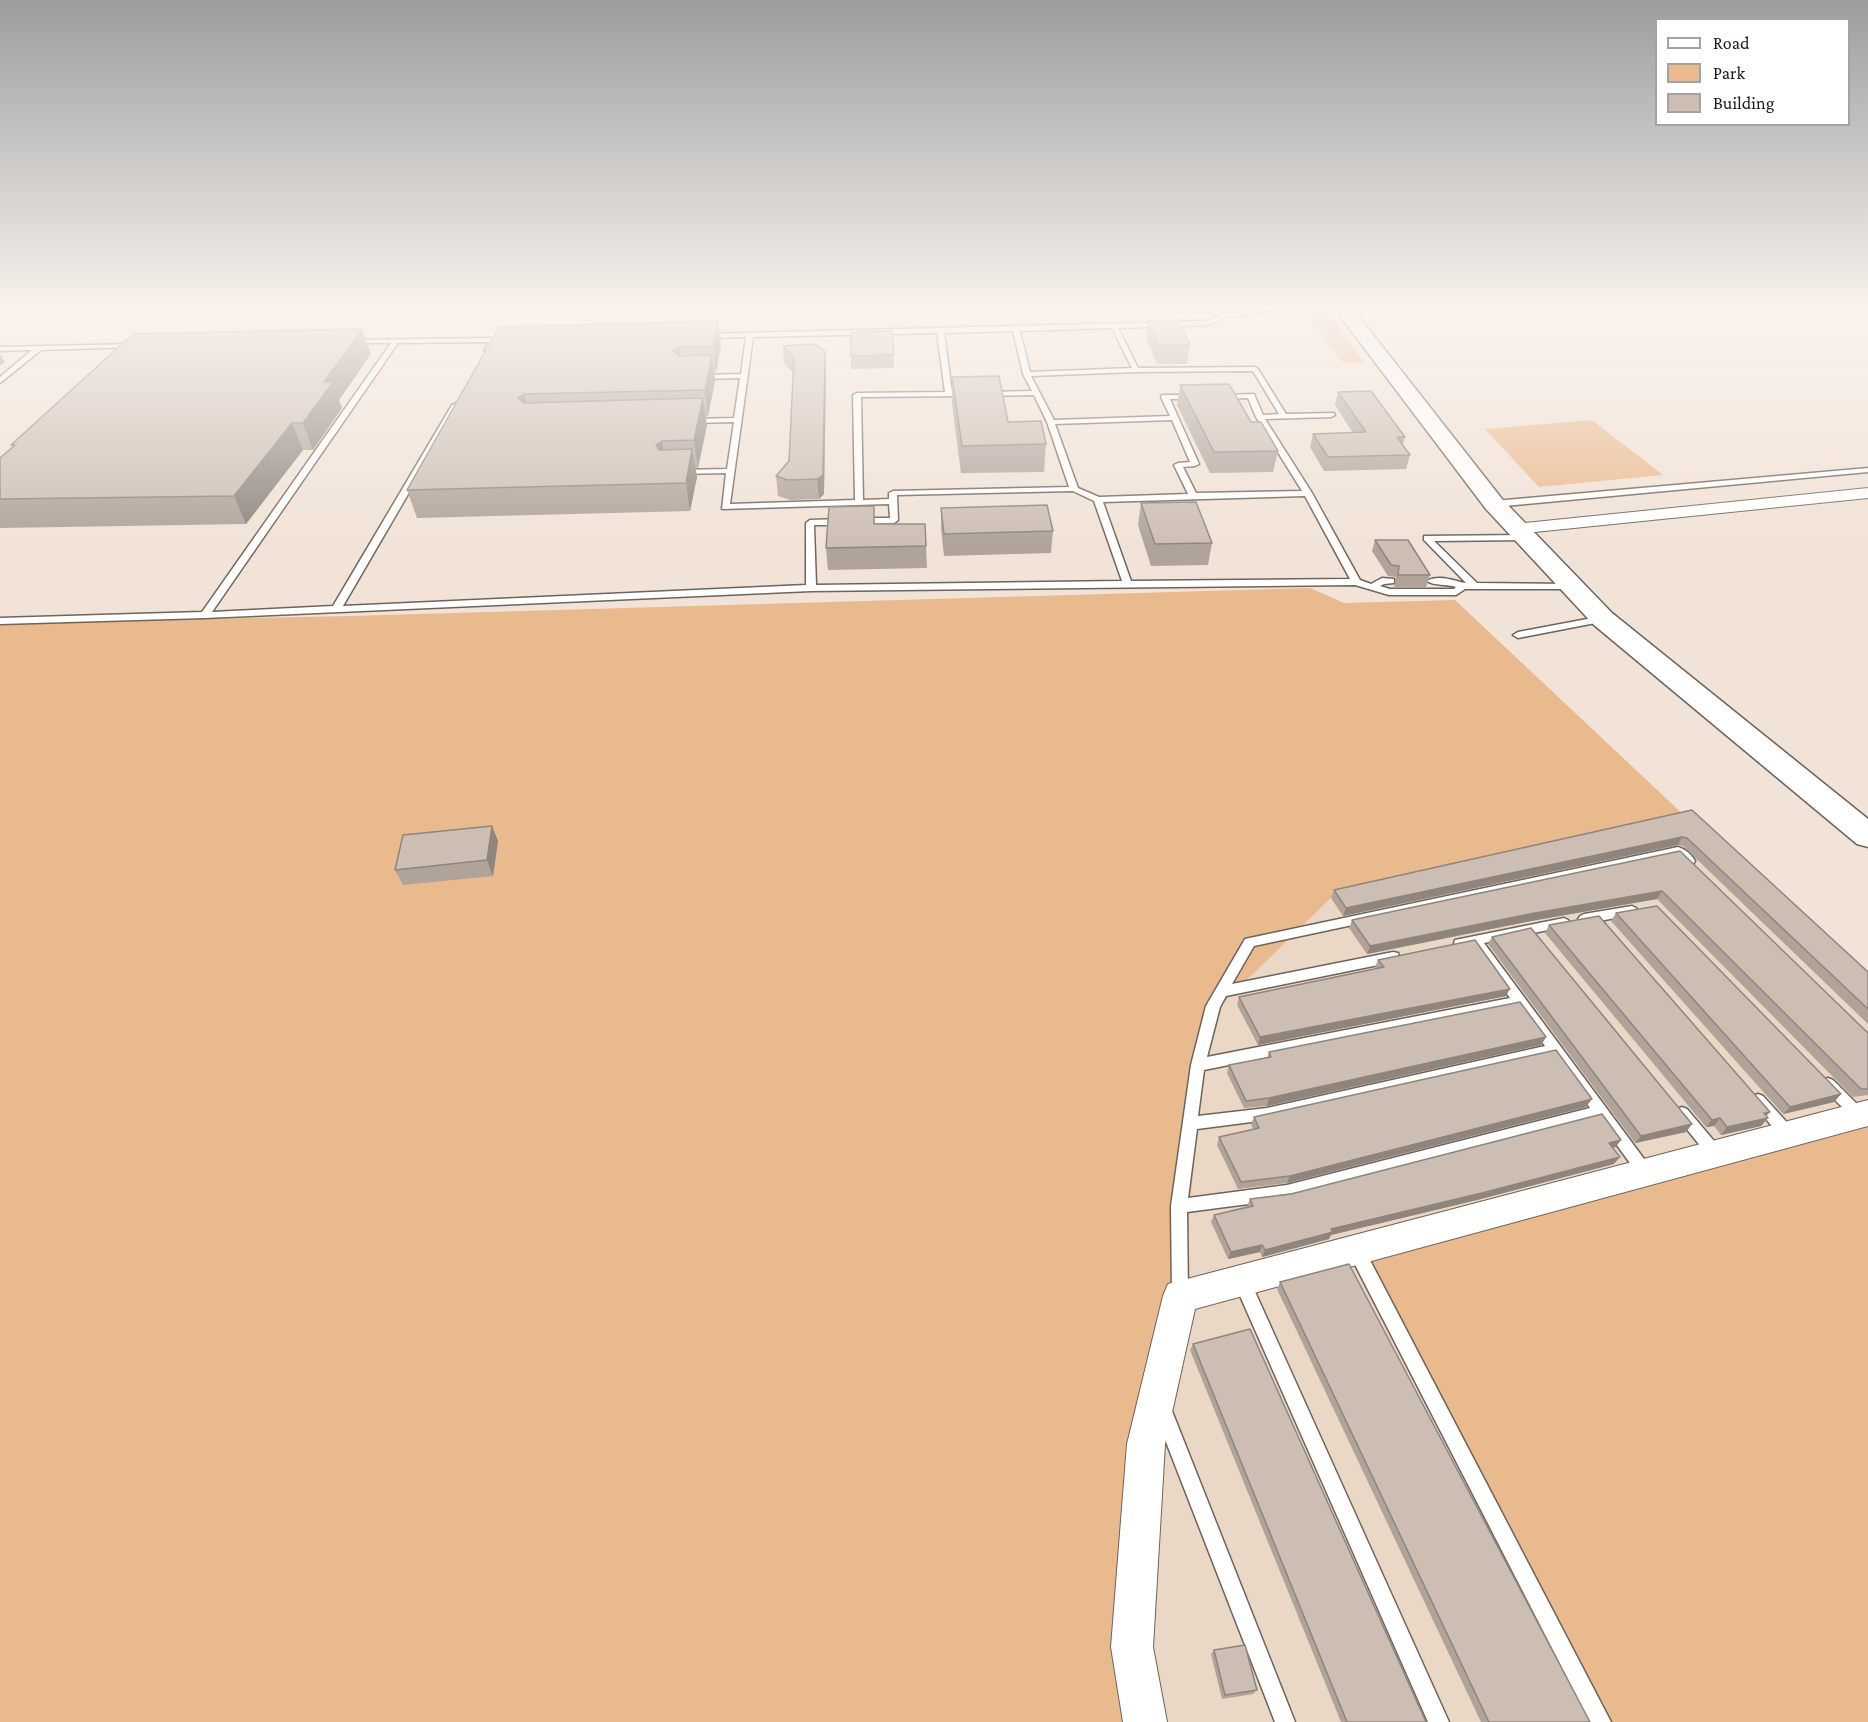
<!DOCTYPE html>
<html>
<head>
<meta charset="utf-8">
<style>
	body { margin:0 }
	#map { position:relative; width:1868px; height:1722px; overflow:hidden; background:#f1e3d7; font-family:"Crimson Pro",serif }
	canvas { display:block }
	.legend { position:absolute; left:1655px; top:18px; width:195px; height:108px; box-sizing:border-box; background:#fff; border:2px solid #a5a3a1; margin:0; padding:8px 10px; list-style:none; font-size:18px; color:#1e1915 }
	.legend li { display:flex; align-items:center; gap:12px; height:30px }
	.legend b { width:30px; border:2px solid #a5a3a1 }
</style>
</head>
<body>
<div id="map">
<canvas width="1868" height="1722"></canvas>
<ul class="legend">
<li><b style="height:8px;background:#fff"></b>Road</li>
<li><b style="height:16px;background:#eaba8f"></b>Park</li>
<li><b style="height:16px;background:#ccbeb3"></b>Building</li>
</ul>
</div>
<script>
const ctx = document.querySelector('canvas').getContext('2d');
ctx.lineJoin = 'round';
function fillPath(path, color) { ctx.fillStyle = color; ctx.fill(path, 'evenodd'); }
function trace(path, color, width, dash) { ctx.strokeStyle = color; ctx.lineWidth = width; ctx.lineCap = dash ? 'butt' : 'round'; ctx.setLineDash(dash || []); ctx.stroke(path); }
fillPath(new Path2D(`
	M1687,818L1868,986V1115L1604,1722H1155L1132,1647L1180,1296L1210,1016L1331,898Z`), '#ebd7c6');
fillPath(new Path2D(`
	M1280,308H1326L1365,364L1342,362L1304,312H1254Z
	M1592,420L1663,475L1539,487L1485,429Z
	M1310,588L1344,603L1455,600L1687,818L1331,898L1210,1016L1180,1296L1146,1444L1145,1722H0V623L351,616Z
	M1868,1123V1722H1604L1355,1247Z`), '#eaba8f');
const service = new Path2D(`
	M1264,308H1283L1224,318L1209,325L1118,328L1138,368L1255,367L1258,369L1286,414L1334,413L1335,415L1331,417L1265,419L1312,493L1360,580L1371,584L1382,578L1394,579V583L1384,584L1380,586L1390,589H1454L1456,587C1447,584 1434,586 1427,581C1439,574 1454,581 1466,583L1424,540V536L1524,535L1528,538L1527,540L1434,541L1477,583L1570,584L1573,585V589H1465L1456,595H1389L1355,585L811,591L205,618L0,624V618L202,612L391,343H350L349,342L352,340L493,338L496,340L489,352L487,353L484,351L489,342L398,343L212,612L333,606L452,405L456,403L460,405L343,606L806,585V523L810,520L843,519L847,522L843,525H814L816,585L1122,581L1094,501L1073,491L897,495L898,520L894,523L860,524L856,521L860,518H890L889,504L722,509L726,473L680,474L676,472L680,470L727,469L734,422L691,423L687,421L691,419L734,418L740,378L700,379L696,377L700,375L741,374L746,337L705,338L702,336L705,334L1208,321L1222,314ZM1112,328L1132,368L1030,372L1020,331ZM1013,331L1023,374L1032,391L987,392L983,394L987,396L1034,395L1047,422L1069,487L893,491L889,493V499L863,500L861,397L970,396V392H952L944,333ZM937,333L945,392L857,393L853,395L855,500L730,504L753,337ZM1253,371L1279,414L1263,415L1254,394L1222,395L1218,397L1222,399L1248,398L1256,417L1302,491L1196,493L1183,467L1195,466L1199,464L1170,399H1193L1197,397L1196,395H1162L1161,397L1170,416L1054,420L1031,376L1136,372ZM1172,420L1190,462L1178,463L1174,465L1188,494L1099,497L1078,488L1055,424ZM1305,496L1350,579L1131,581L1103,502Z
	M134,344L136,345V347L41,350L0,383V377L32,350L0,351V347Z
	M1868,468V472L1494,507L1490,504L1494,501Z
	M1603,616L1608,619L1606,621L1518,638L1513,635L1518,632Z
	M1678,847C1685,849 1692,855 1695,861L1693,864H1685L1676,856L1254,946L1232,984L1393,952L1398,953L1399,957L1398,961L1393,962L1226,996L1220,1007L1207,1057L1510,998L1472,946L1460,948L1455,946L1454,943L1455,940L1564,918L1568,920L1570,923L1568,926L1484,943L1650,1167L1653,1172L1650,1177L1645,1179L1640,1177L1598,1119L1287,1199L1187,1212L1188,1296L1186,1302L1180,1304L1174,1302L1172,1296L1171,1206L1191,1065L1206,1006L1245,939ZM1517,1007L1545,1046L1267,1108L1198,1116L1204,1070ZM1552,1055L1590,1108L1287,1185L1188,1198L1197,1129L1267,1120Z
	M1632,906L1636,908L1638,911L1636,914L1584,924L1580,922L1578,919L1580,916L1584,914Z
	M1828,1078L1833,1080L1864,1111L1866,1115L1864,1119L1859,1121L1854,1119L1823,1088L1821,1084L1823,1080Z
	M1758,1094L1763,1096L1793,1129L1795,1134L1793,1139L1788,1140L1783,1139L1753,1104L1751,1100L1753,1096Z
	M1682,1107L1687,1109L1720,1148L1722,1153L1720,1158L1715,1160L1710,1158L1677,1117L1675,1113L1677,1109Z
	M1355,1240L1361,1243L1611,1722H1590L1349,1253L1347,1248L1349,1243Z
	M1241,1272L1247,1274L1449,1722H1428L1233,1280L1235,1274Z
	M1163,1402L1169,1405L1172,1411L1295,1722H1275L1154,1411L1157,1405Z`);
const minor = new Path2D(`
	M1868,488V498L1515,534L1509,533L1506,529L1509,525L1515,524Z
	M1868,1100V1126L1195,1309L1165,1444L1153,1647L1167,1722H1123L1111,1647L1127,1444L1163,1296L1168,1284Z`);
const secondary = new Path2D(`
	M1334,308H1352L1502,499L1612,613L1868,819V847L1857,844L1594,625L1486,509Z`);
trace(service, '#706359', 3);
trace(minor, '#706359', 2);
trace(secondary, '#706359', 3);
fillPath(service, '#fff');
fillPath(minor, '#fff');
fillPath(secondary, '#fff');
fillPath(new Path2D(`
	M1148,320L1190,345L1187,364H1157L1146,339Z
	M718,321L721,346L716,372H714L715,381L708,416H705L707,425L698,468H695L697,477L690,511L417,518L407,490L499,327Z
	M892,331L894,368L851,369V356Z
	M783,346L826,370L824,494L819,499L790,500L778,496L776,476L789,461L793,373L784,363Z
	M371,354L339,400L342,408L313,450H303L246,524L0,528V458L13,447L11,445Z
	M952,377L1008,422L1046,444L1044,472L961,473L952,403Z
	M1180,385L1251,422L1278,451L1273,472L1210,473L1177,405Z
	M1338,392L1405,437L1403,445L1410,455L1406,469L1324,471L1310,447L1313,434L1353,433L1335,405Z
	M1141,503L1212,543L1208,565L1151,566L1138,525Z
	M874,506L875,524L926,546L927,568L828,570L826,548Z
	M941,508L1053,531L1051,553L944,556L941,529Z
	M1375,540L1430,575L1426,587H1394L1396,577L1388,576L1372,551Z
	M1692,810L1868,972V1024L1683,846L1678,845L1343,916L1331,898L1334,890Z
	M498,841L493,876L403,885L395,870Z
	M1680,851L1868,1033V1095L1853,1097L1657,899L1531,921L1367,954L1349,928L1352,920Z
	M1616,913L1841,1094L1834,1102L1783,1114L1611,921Z
	M1549,925L1770,1112L1766,1116L1768,1118L1761,1126L1721,1135L1714,1126L1706,1127L1545,933Z
	M1492,937L1692,1124L1686,1132L1635,1143L1488,944Z
	M1378,960L1506,996L1258,1045L1237,1005L1239,997L1376,969L1375,967Z
	M1546,1037L1541,1045L1267,1106L1244,1108L1227,1073L1229,1065L1267,1058L1269,1052Z
	M1586,1107L1287,1183L1238,1189L1217,1145L1219,1137L1253,1129L1251,1124L1254,1117Z
	M1616,1147L1613,1148L1614,1164L1477,1200L1331,1235L1329,1239L1262,1257L1260,1252L1228,1259L1211,1222L1214,1215L1247,1206L1250,1199Z
	M1280,1282L1590,1722H1481L1277,1289Z
	M1193,1344L1426,1722H1341L1190,1350Z
	M1214,1650L1257,1690L1253,1694L1222,1699L1211,1654Z`), '#afa39a');
fillPath(new Path2D(`
	M718,321L721,346L716,372L713,347Z
	M362,329L371,354L339,400L342,408L313,450L303,423L324,382Z
	M679,347L683,373L673,351Z
	M825,352L826,370L824,494L819,499L817,479Z
	M0,354L5,362L0,366Z
	M712,355L715,381L708,416L705,390Z
	M524,394L531,421L518,398Z
	M703,398L707,425L698,468L694,440Z
	M292,423L303,450L246,524L234,496Z
	M662,441L667,469L656,445Z
	M692,449L697,477L690,511L686,483Z
	M492,826L498,841L493,876L487,860Z
	M1682,837L1678,845L1343,916L1346,908Z
	M1662,891L1657,899L1531,921L1367,954L1370,946L1535,913Z
	M1510,989L1506,996L1258,1045L1260,1037Z
	M1546,1037L1541,1045L1267,1106L1269,1098Z
	M1841,1094L1834,1102L1783,1114L1790,1107Z
	M1592,1099L1586,1107L1287,1183L1290,1176Z
	M1770,1112L1763,1119L1768,1118L1761,1126L1721,1135L1727,1127Z
	M1720,1118L1714,1126L1706,1127L1712,1120Z
	M1692,1124L1686,1132L1635,1143L1641,1136Z
	M1621,1140L1616,1147L1603,1150L1609,1143Z
	M1620,1157L1614,1164L1477,1200L1331,1235L1329,1239L1262,1257L1265,1250L1331,1229Z
	M1262,1245L1260,1252L1228,1259L1231,1252Z`), '#8f857d');
const building = new Path2D(`
	M1148,320H1178L1190,345H1159Z
	M718,321L713,347H679L673,351L679,356L712,355L705,390L524,394L518,398L524,403L703,398L694,440L662,441L656,445L659,450L692,449L686,483L407,490L499,327Z
	M362,329L324,382H333L303,423H292L234,496L0,499V458L15,445H11L133,334Z
	M892,331L894,355L851,356V332Z
	M811,344L819,346L825,352L823,475L817,479L788,480L776,476L789,461L794,358L783,346Z
	M999,376L1008,422L1041,421L1046,444L962,446L952,377Z
	M1229,384L1251,422H1261L1278,451L1214,452L1180,385Z
	M1371,391L1405,437H1397L1410,455L1328,457L1313,434L1366,432L1338,392Z
	M1196,502L1212,543L1155,544L1141,503Z
	M1047,505L1053,531L944,534L941,508Z
	M874,506V524H925L926,546L826,548L829,507Z
	M1375,540H1408L1430,575H1398L1399,566L1391,565Z
	M1692,810L1868,972V1009L1687,838L1682,837L1346,908L1334,890Z
	M492,826L487,860L395,870L403,835Z
	M1680,851L1868,1033V1089H1861L1662,891L1535,913L1370,946L1352,920Z
	M1657,906L1841,1094L1790,1107L1616,913Z
	M1599,916L1770,1112L1764,1113L1768,1118L1727,1127L1720,1118L1712,1120L1549,925Z
	M1531,928L1692,1124L1641,1136L1492,937Z
	M1475,940L1510,989L1260,1037L1239,997L1384,967L1378,960Z
	M1520,1002L1546,1037L1269,1098L1246,1101L1229,1065L1271,1057L1269,1052Z
	M1556,1050L1592,1099L1290,1176L1241,1182L1219,1137L1259,1128L1254,1117Z
	M1602,1114L1621,1140L1609,1143L1620,1157L1482,1193L1331,1229L1333,1232L1265,1250L1262,1245L1231,1252L1214,1215L1253,1206L1250,1199L1291,1194Z
	M1349,1264L1590,1722H1489L1280,1282Z
	M1250,1329L1426,1722H1347L1193,1344Z
	M1245,1645L1257,1690L1225,1695L1214,1650Z`);
fillPath(building, '#ccbeb3');
trace(building, '#8f857d', 1.5);
const sky = ctx.createLinearGradient(0, 0, 0, 549);
sky.addColorStop(0, '#9b9e9e');
sky.addColorStop(0.56, '#f9f2ed');
sky.addColorStop(1, '#f9f2ed00');
ctx.fillStyle = sky;
ctx.fillRect(0, 0, 1868, 549);
</script>
</body>
</html>
